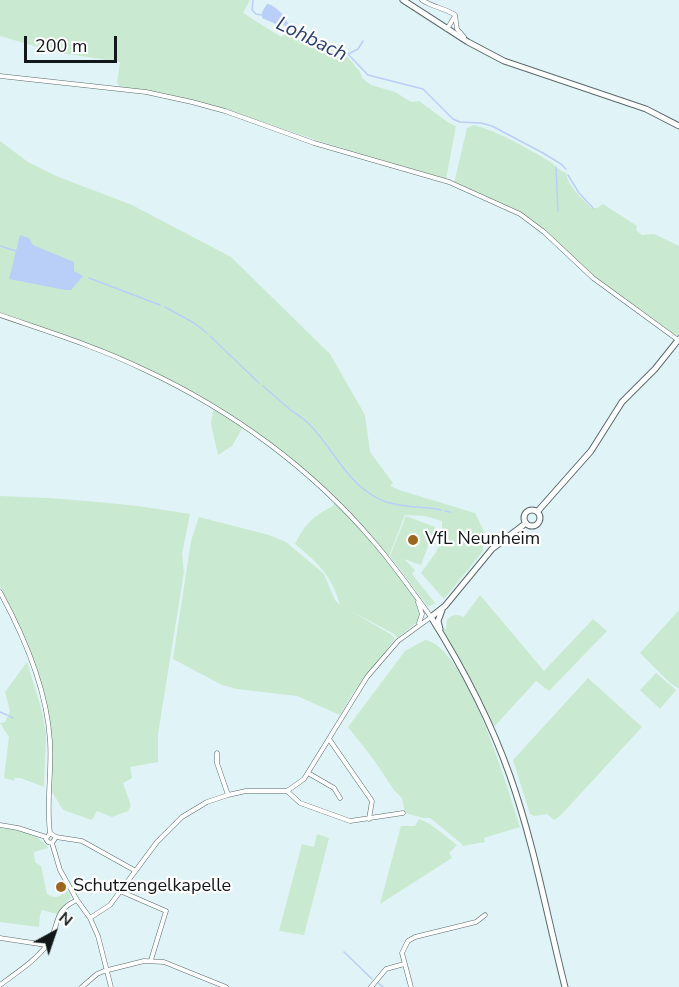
<!DOCTYPE html>
<html>
<head>
<meta charset="utf-8">
<style>
	body { margin:0 }
	#map { position:relative; width:679px; height:987px; overflow:hidden; background:#e0f3f6; font-family:"Nunito Sans",sans-serif }
	canvas { display:block }
	.north { position:absolute; left:24px; top:903px; width:60px; height:60px; -webkit-text-stroke:4px #fff; paint-order:stroke; rotate:40deg; font-size:16px; font-weight:700; line-height:24px; text-align:center; color:#121819 }
	.north::after { content:''; display:block; margin:auto; width:21px; height:27px; background:#121819; clip-path:polygon(50% 0,100% 100%,50% 72%,0 100%) }
	.scale { position:absolute; left:24px; top:36px; width:93px; height:27px; box-sizing:border-box; border:3px solid #121819; border-top:0; padding-left:8px; font-size:18px; line-height:21px; white-space:nowrap; color:#121819; -webkit-text-stroke:4px #fff; paint-order:stroke }
</style>
</head>
<body>
<div id="map">
<canvas width="679" height="987"></canvas>
<div class="north">N</div>
<div class="scale">200 m</div>
</div>
<script>
const ctx = document.querySelector('canvas').getContext('2d');
ctx.lineJoin = 'round';
function fillPath(path, color) { ctx.fillStyle = color; ctx.fill(path, 'evenodd'); }
function trace(path, color, width, dash) { ctx.strokeStyle = color; ctx.lineWidth = width; ctx.lineCap = dash ? 'butt' : 'round'; ctx.setLineDash(dash || []); ctx.stroke(path); }
function write(font, color, halo, rows, align = 'center') {
  ctx.font = font + ' "Nunito Sans",sans-serif'; ctx.lineWidth = 4.5; ctx.setLineDash([]); ctx.textBaseline = 'middle'; ctx.strokeStyle = halo; ctx.fillStyle = color; for (const [text, x, y, turn = 0] of rows) {
    ctx.save(); ctx.translate(x, y); ctx.rotate((+turn || 0) * Math.PI / 180); ctx.textAlign = isNaN(turn) ? turn : align; if (halo) ctx.strokeText(text, 0, 0); ctx.fillText(text, 0, 0); ctx.restore();
  }
}
fillPath(new Path2D(`
	M0,0H250L243,13L281,37L290,31L316,46H323L346,55L360,72L362,78L371,85L395,92L411,102L419,101L449,123L456,126L446,179L322,142L222,108L166,94L120,87L117,83L120,62L55,52L0,36Z
	M474,125C499,132 525,147 547,160C554,164 558,170 566,173C568,187 582,198 591,208H597L603,204L637,226L636,230L642,235L654,234L679,246V335L673,334L592,275L530,220L512,208L454,183L467,128Z
	M0,141L28,162L56,176L132,205L231,257L330,354L365,415L370,452L393,483L390,486L402,491L475,513L487,537L481,543L483,544V551L444,599L421,573L436,552L446,531L442,528V521L425,516L405,515L387,561L415,599L420,617L416,623L397,638L394,634L349,610L392,635L395,639L351,696L340,715L297,696L237,689L222,685L173,659L191,541L199,517L269,535L286,542L324,574L335,600L340,605C332,576 318,563 295,544C306,523 312,517 333,506L335,496L281,451L244,425L232,446L218,455L211,424L214,404L142,366L0,315Z
	M0,496C64,498 127,503 190,514L182,554L184,572L158,734V762L130,767L132,778L123,783L131,806L128,811L112,817L97,811L92,820L63,810L51,790L52,740L43,691L13,614L0,586Z
	M406,516L435,527L421,565L404,559L415,570L412,574L435,603L428,607L390,556Z
	M480,595L544,671L593,619L607,631L549,691L536,681L493,728L443,629H446L447,620C452,614 457,614 464,617Z
	M679,610V688H678L670,683L640,653Z
	M425,640C466,646 508,789 520,827L484,838L485,842L462,846V844L430,818H423L405,813L402,798L394,790L374,760L348,727L405,651Z
	M27,662L42,711L46,734L44,787L21,778H15L14,781L4,778L9,737L0,723L5,722L10,711L5,692Z
	M656,673L676,690L660,709L640,690Z
	M588,678L642,727L560,816L554,820L547,814L534,816L530,814L513,760Z
	M419,819L430,824L457,845L449,853L452,858L380,904L401,826H415Z
	M0,828C19,830 38,833 48,848L34,852L35,862L41,866L47,894C55,900 60,896 68,891L71,897L57,914L42,910L40,915L39,927L0,922Z
	M317,834L329,838L304,935L279,931L302,844L314,847Z`), '#c9ead0');
fillPath(new Path2D(`
	M267,4C275,5 286,16 288,24L278,25L262,18V12Z
	M20,235L29,238L33,245L74,262V271L83,276L71,290H65L9,279Z`), '#b9cff7');
trace(new Path2D(`
	M253,0L252,10L256,14L262,15
	M284,24L301,35L348,54L368,75L423,89L453,119L460,122L481,123L492,126L543,153L561,164L566,169
	M348,54L358,49L363,41
	M556,167L558,211
	M568,175L579,193L593,208
	M0,246L16,251
	M89,278L160,305
	M165,307L194,323L207,333
	M210,336L259,383
	M263,386C271,393 279,400 287,407C294,413 302,417 309,424C336,451 347,487 386,502C404,508 423,506 441,510
	M445,511L450,512
	M0,712L7,715
	M9,716L13,718
	M344,952L372,979
	M378,983L383,987`), '#b9cff7', 1.5);
const minor = new Path2D(`
	M422,0C432,7 445,8 455,15L457,29L464,37
	M447,29L455,16
	M0,76L146,92L192,102L225,111L314,143L449,182L520,214L544,232L593,278L678,340
	M0,315C49,332 98,347 145,370C231,410 311,468 373,541C394,565 412,591 431,617L398,641L367,677L304,779L287,791H246L228,795L207,802L182,817L157,842L110,905L90,918
	M0,592C24,636 47,690 50,741C52,772 46,802 50,833
	M418,602L422,614L419,623
	M329,739L372,801L369,819
	M217,753V763L228,795
	M308,773L334,788L340,798
	M287,791L300,803L350,821L403,813
	M0,825L18,828L46,837
	M56,837L82,841L134,870
	M52,843L56,837L50,833L46,839L48,842L52,843L60,870L77,900L90,918L98,936L111,987
	M120,891L166,911L151,960
	M0,938L46,945
	M0,985C16,973 35,961 47,945C61,926 51,912 77,900
	M82,987L97,974L104,971L144,961L164,962L226,987
	M371,987L386,969L404,964
	M411,987L402,953L408,941L415,937L476,922L485,915`);
const major = new Path2D(`
	M403,0L468,42L504,61L646,109L679,126
	M524 518a8 8 0 1 1 16 0a8 8 0 1 1-16 0Z
	M537,512L591,451L622,402L655,369L679,339
	M526,523L492,549L445,606L431,617C463,668 490,719 510,776C534,844 547,916 565,987
	M440,629L438,621L442,610`);
trace(minor, '#59696b', 5);
trace(major, '#59696b', 7);
trace(minor, '#fff', 4);
trace(major, '#fff', 5);
for (const [x, y, r, color] of [
	[413,540,6,"#9c661f"],
	[61,887,6,"#9c661f"]
]) { const dot = new Path2D(); dot.arc(x, y, r, 0, 2 * Math.PI); ctx.fillStyle = color; ctx.fill(dot); trace(dot, '#fff', 2); }
write('18px', '#121819', '#fff', [
	["VfL Neunheim",425,540],
	["Schutzengelkapelle",73,887]
], 'left');
write('italic 20px', '#253e70', '#fff', [
	["Lohbach",311,40,26]
]);
</script>
</body>
</html>
